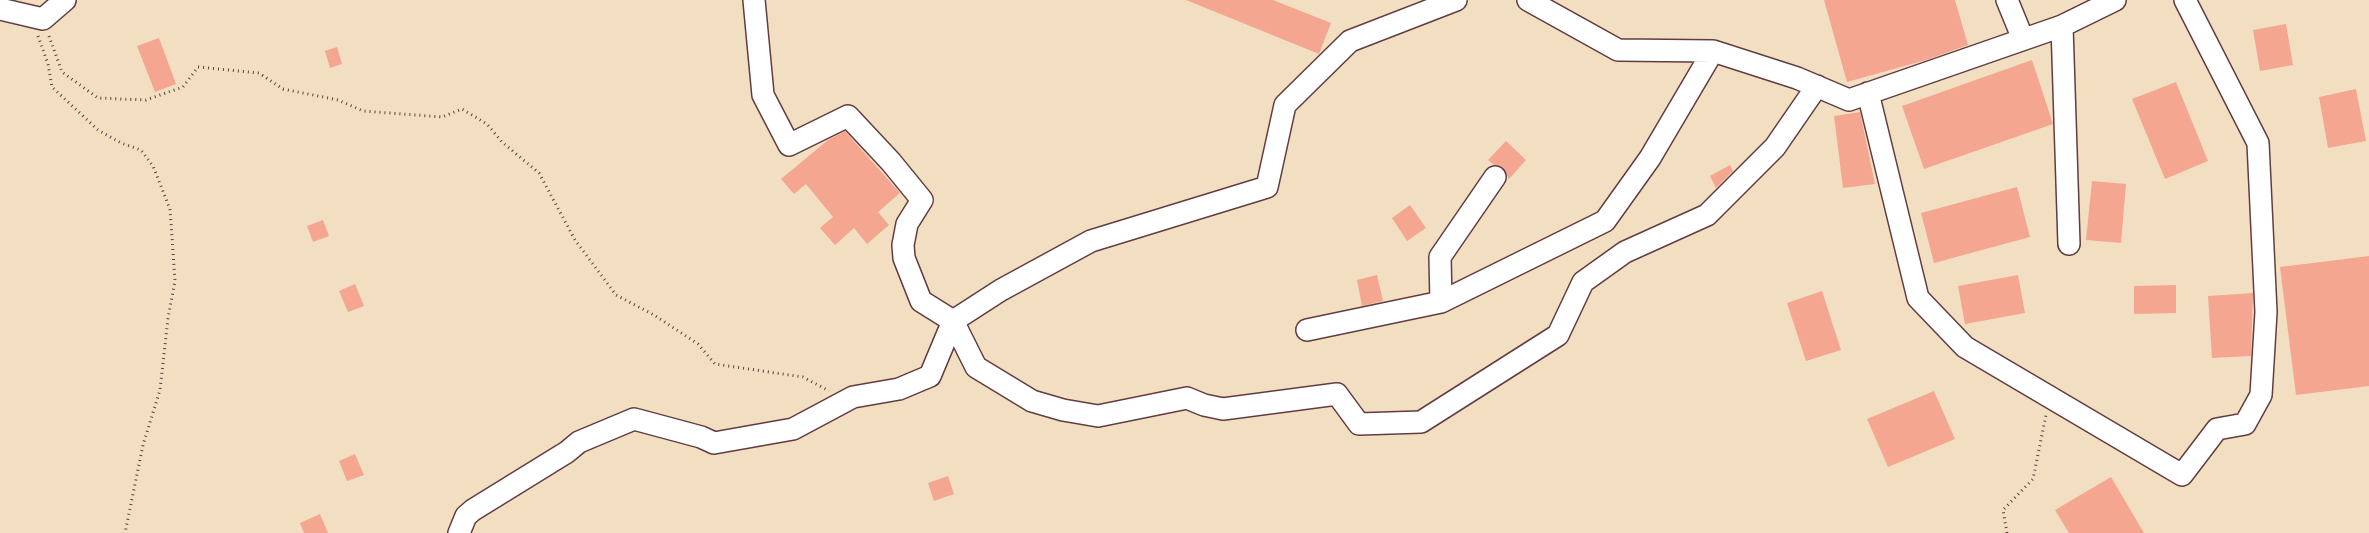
<!DOCTYPE html>
<html>
<head>
<meta charset="utf-8">
<style>
	body { margin:0 }
	canvas { display:block; background:#f2dfc1 }
</style>
</head>
<body>
<canvas width="2369" height="533"></canvas>
<script>
const ctx = document.querySelector('canvas').getContext('2d');
ctx.lineJoin = 'round';
function fillPath(path, color) { ctx.fillStyle = color; ctx.fill(path, 'evenodd'); }
function trace(path, color, width, dash) { ctx.strokeStyle = color; ctx.lineWidth = width; ctx.lineCap = dash ? 'butt' : 'round'; ctx.setLineDash(dash || []); ctx.stroke(path); }
fillPath(new Path2D(`
	M1186,0H1273L1331,23L1319,54Z
	M1824,0H1955L1968,45L1926,60L1847,82Z
	M2286,24L2293,65L2260,71L2253,30Z
	M159,38L176,84L155,92L137,46Z
	M337,47L342,64L330,68L325,51Z
	M2032,60L2053,124L1924,169L1902,106Z
	M2176,82L2208,161L2165,179L2132,99Z
	M2356,89L2366,141L2328,148L2319,97Z
	M1860,112L1875,184L1843,188L1834,116Z
	M845,131L900,193L878,212L889,225L867,244L854,228L835,245L820,228L833,217L806,184L794,194L781,179L828,140Z
	M1506,141L1526,160L1509,179L1502,167L1494,165L1488,160Z
	M1730,165L1733,171L1716,188L1710,176Z
	M2092,181L2126,184L2121,243L2086,240Z
	M2017,187L2030,237L1934,263L1921,213Z
	M1410,205L1426,228L1407,241L1392,218Z
	M323,220L329,236L313,242L307,226Z
	M2369,256V386L2296,395L2280,267Z
	M1377,275L1383,301L1362,306L1357,280Z
	M2018,275L2025,313L1965,324L1958,286Z
	M355,284L364,306L348,312L339,291Z
	M2176,285V313L2134,314V286Z
	M1822,291L1841,350L1806,361L1787,303Z
	M2253,293L2251,356L2212,358L2208,296Z
	M1934,391L1955,439L1888,467L1867,419Z
	M355,454L364,475L347,481L339,461Z
	M948,476L954,494L934,501L928,483Z
	M2111,477L2144,533H2069L2055,510Z
	M320,514L328,533H304L300,523Z`), '#f4a691');
const minor = new Path2D(`
	M754,0L763,95L789,145L848,116L891,162L922,200L907,224L903,245L904,258L921,301L953,321L1001,290L1091,241L1267,187L1285,105L1350,41L1456,0
	M1528,0L1618,50L1713,51L1797,78L1849,100L2062,26L2115,0
	M2007,0L2023,39
	M0,9L43,19L65,0
	M2062,26L2069,244
	M1868,93L1918,298L1965,347L2182,475L2217,429L2245,424L2261,395L2266,312L2258,143L2185,0
	M1495,177L1440,257L1441,302L1605,221L1650,158L1713,51
	M953,321L976,367L1032,401L1063,410L1098,416L1187,398L1204,405L1223,409L1337,394L1359,424L1421,422L1558,335L1583,282L1625,252L1707,215L1775,147L1817,86
	M1307,330L1441,302
	M459,533L466,516L473,510L567,452L579,442L634,419L701,437L714,443L793,429L853,397L899,389L930,376L953,321`);
trace(minor, '#633c42', 24);
trace(new Path2D(`
	M38,36L48,64L52,87L98,130L121,143L141,150L153,166L170,209L175,281L168,318L160,390L143,445L125,533
	M49,36L62,72L98,98L146,100L183,87L198,67L259,73L283,89L338,100L363,111L442,117L462,109L487,124L502,142L539,173L575,240L616,295L654,315L698,344L715,364L803,377L829,391
	M2007,533L2003,510L2033,479L2046,415`), '#633c42', 3, [1, 4]);
trace(minor, '#fff', 21);
</script>
</body>
</html>
